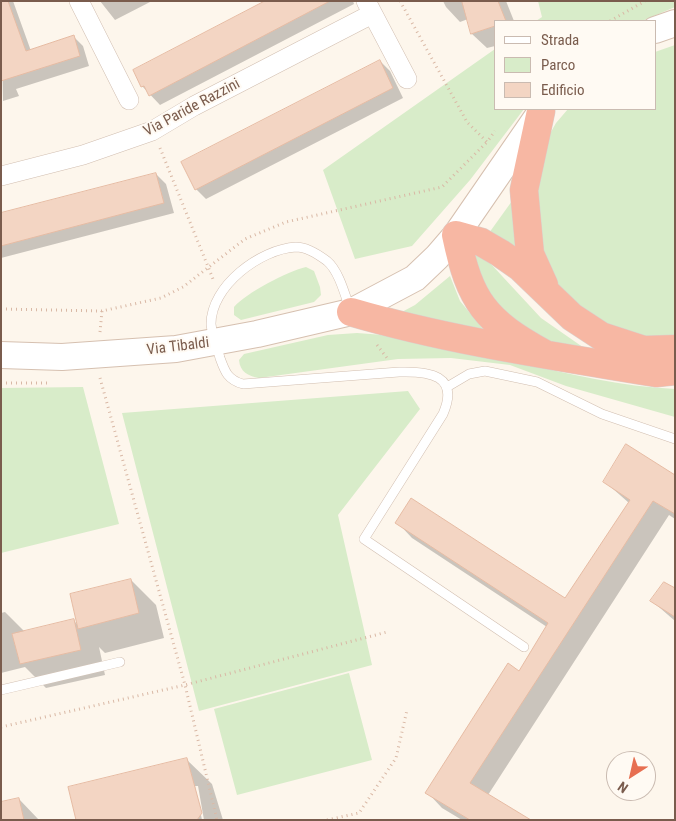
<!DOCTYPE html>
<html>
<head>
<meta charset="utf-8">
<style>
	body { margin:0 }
	#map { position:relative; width:676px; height:821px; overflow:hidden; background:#fdf6ec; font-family:"Roboto Condensed",sans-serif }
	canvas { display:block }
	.frame { position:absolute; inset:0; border:2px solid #7a5c4d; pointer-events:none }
	.legend { position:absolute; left:494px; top:20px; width:162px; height:90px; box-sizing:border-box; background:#fffaf3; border:1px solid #cabbb1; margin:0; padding:6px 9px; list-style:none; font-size:15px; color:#7a5c4d }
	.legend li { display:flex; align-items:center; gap:10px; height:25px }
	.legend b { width:25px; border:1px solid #cabbb1 }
	.north { position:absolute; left:606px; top:751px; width:50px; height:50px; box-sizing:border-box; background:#fffaf3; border:1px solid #cabbb1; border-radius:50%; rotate:215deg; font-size:14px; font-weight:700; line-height:20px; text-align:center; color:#7a5c4d }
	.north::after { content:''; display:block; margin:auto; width:18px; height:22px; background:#e76f51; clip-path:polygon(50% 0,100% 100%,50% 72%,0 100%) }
</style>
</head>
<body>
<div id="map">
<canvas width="676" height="821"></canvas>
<div class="frame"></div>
<ul class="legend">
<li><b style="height:6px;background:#fff"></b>Strada</li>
<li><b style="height:14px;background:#d8ecc9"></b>Parco</li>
<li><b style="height:14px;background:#f3d5c3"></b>Edificio</li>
</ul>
<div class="north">N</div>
</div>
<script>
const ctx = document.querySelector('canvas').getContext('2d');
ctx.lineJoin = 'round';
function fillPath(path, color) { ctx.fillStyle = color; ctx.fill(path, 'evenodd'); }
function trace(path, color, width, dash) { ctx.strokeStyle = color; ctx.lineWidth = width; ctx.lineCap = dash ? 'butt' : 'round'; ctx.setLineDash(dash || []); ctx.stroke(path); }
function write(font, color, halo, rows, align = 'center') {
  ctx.font = font + ' "Roboto Condensed",sans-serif'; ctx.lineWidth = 4; ctx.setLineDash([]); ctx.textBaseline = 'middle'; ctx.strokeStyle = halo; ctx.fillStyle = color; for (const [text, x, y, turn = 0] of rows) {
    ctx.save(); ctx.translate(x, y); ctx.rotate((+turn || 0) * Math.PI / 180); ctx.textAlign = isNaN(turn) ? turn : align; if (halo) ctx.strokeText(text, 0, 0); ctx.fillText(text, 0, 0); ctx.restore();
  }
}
fillPath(new Path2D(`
	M538,1H675V7L642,21H536L542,17Z
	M675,45V341L642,340L577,313L545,265L531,201L539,153L556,123L568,109H655V52Z
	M495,49V109H524L470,180L412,246L355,259L323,170Z
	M512,201L524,261L489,233Z
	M476,255L490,263L541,318L587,350L555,349L488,300L473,256Z
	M306,267L314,271L320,287L321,295L314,302L241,320L234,315V307C246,293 288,271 306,267Z
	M450,276L460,301L484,330L398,314L415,305Z
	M357,333C463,339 568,384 675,389V417L566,386L510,365L451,358L398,359L259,378C248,376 240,372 239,360L244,354L328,335Z
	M83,387L119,524L1,553V388Z
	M408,391L420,409L338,515L372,665L199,711L122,413Z
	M349,673L372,760L237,795L214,709Z`), '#d8ecc9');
fillPath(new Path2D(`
	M1,1H13L31,51L73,36L83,46L89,66L16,89L19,96L3,101Z
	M100,1H152L115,20Z
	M268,1H353L354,4L160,105L142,86Z
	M443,1H506L514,21H495V46L487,48L472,34L468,19L460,22L446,7Z
	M380,61L390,71L403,98L206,199L196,189Z
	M156,174L166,184L174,213L1,258V215Z
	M675,475V519L669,515L488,795L529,820H462L442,808L427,792L519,672L547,627L412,538L397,522L565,600L629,503L604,481Z
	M131,580L156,605L164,638L105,653L99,647L105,675L46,688L25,667L1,673V613L5,612L25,632L73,620L79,626Z
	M675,590V621L652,601Z
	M186,759L212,784L223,820H204L198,786H195L202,820H78Z
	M19,799L39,820H1Z`), '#0003');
const building = new Path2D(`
	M1,1H8L26,51L74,35L80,56L1,81Z
	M265,1H330L149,96L144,86L141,87L133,70Z
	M462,1H498L506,21H495V26L471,34Z
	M380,60L393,88L195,190L181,162Z
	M156,173L164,203L1,246V213Z
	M626,444L675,475V514L653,501L470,783L531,820H470L425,793L508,663L519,671L548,623L395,523L411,498L565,598L630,500L603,482Z
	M131,579L139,613L78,629L70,594Z
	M664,582L675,588V617L650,601Z
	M74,619L81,650L20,664L12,634Z
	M187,758L202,813L197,820H76L68,787Z
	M19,798L24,820H1V802Z`);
fillPath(building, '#f3d5c3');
trace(building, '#e6bba3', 1);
const lane = new Path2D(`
	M350,309C345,295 339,271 327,261C319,255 306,247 296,247C260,249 211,286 211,324C212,335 217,347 220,358C225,372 228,380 243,384L399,372C429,371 460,375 443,414L364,539L524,647
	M447,387L469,374L485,371L537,382L602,414L675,439
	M1,690L120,662`);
const street = new Path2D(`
	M79,1L129,100
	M366,1L407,79
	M1,176L83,155L152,131L194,106L372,14`);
const secondary = new Path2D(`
	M655,30L675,23
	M1,355L62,357L176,349L257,334L351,312L415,278L437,257L456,235L540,113`);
const highway = new Path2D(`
	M541,111L524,190L530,254L544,285
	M351,312C450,341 554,356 656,373L675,371
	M545,354C485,321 470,302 456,235L481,242L500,253L520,267L572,317L601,336L644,350L675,349`);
trace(lane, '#d1beb0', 10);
trace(street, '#d1beb0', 20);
trace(secondary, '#d6c0b0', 28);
trace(highway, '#dad1cd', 29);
trace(new Path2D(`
	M400,1L467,122L487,142L495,131
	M610,21L645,1
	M160,148L213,279
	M1,309L102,311L161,298L183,287L245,239L286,222L442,187L487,142
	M100,332L102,311
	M377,345L387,358
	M100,378L185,685L217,820
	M1,383H49
	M1,727L185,685L387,632
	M327,820L359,813L396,758L407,710`), '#d9b8a5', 3, [1, 4]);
trace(lane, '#fff', 9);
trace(street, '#fff', 19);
trace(secondary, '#fff', 26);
trace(highway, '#f7b7a3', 28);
write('15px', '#7a5c4d', '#fffaf3', [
	["Via Paride Razzini",192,108,-28],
	["Via Tibaldi",178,347,-7]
]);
</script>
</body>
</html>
